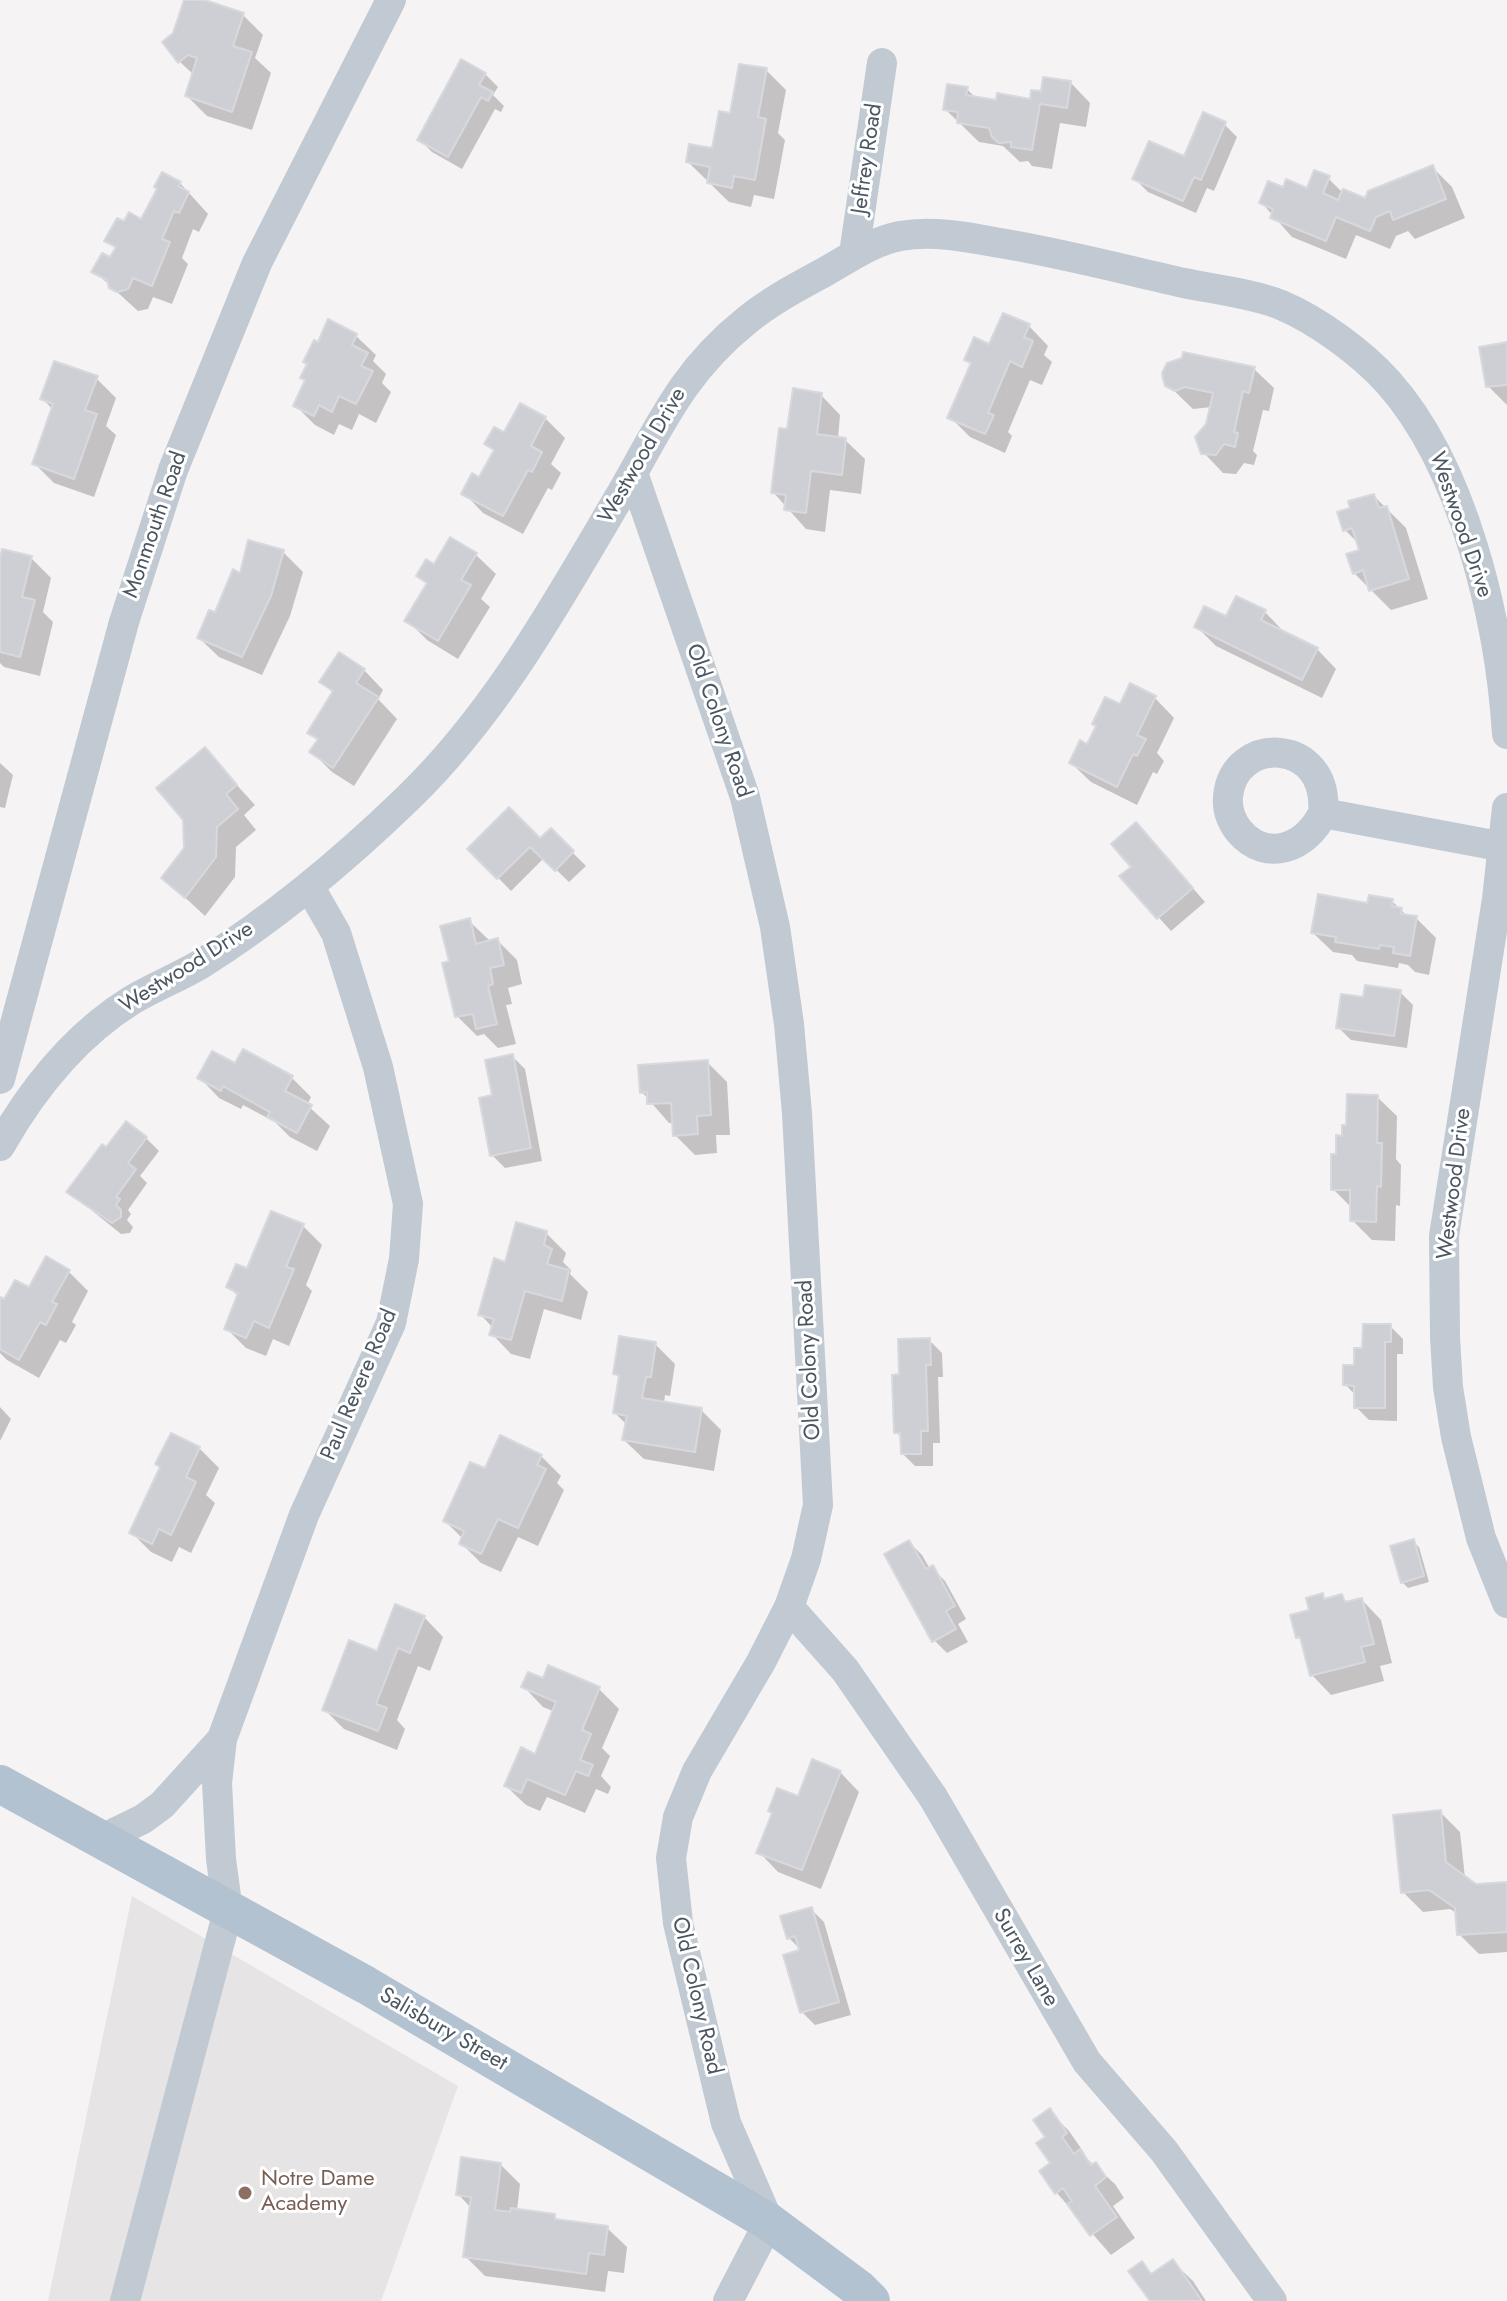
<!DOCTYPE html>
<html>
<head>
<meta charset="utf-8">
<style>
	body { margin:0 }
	canvas { display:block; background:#f5f3f3 }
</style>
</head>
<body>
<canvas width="1507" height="2301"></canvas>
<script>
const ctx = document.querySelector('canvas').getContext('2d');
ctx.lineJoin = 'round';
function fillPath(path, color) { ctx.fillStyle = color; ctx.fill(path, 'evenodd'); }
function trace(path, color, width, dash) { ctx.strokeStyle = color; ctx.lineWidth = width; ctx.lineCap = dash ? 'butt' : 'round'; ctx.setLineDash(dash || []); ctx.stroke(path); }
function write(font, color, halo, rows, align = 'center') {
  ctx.font = font + ' Jost,sans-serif'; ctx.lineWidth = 6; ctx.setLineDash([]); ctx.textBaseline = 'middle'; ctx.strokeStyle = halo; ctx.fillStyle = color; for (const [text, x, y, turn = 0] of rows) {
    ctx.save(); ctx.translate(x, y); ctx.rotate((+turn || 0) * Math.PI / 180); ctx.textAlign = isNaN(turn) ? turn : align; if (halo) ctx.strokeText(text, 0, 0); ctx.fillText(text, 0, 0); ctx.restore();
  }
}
fillPath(new Path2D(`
	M132,1896L458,2086L381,2301H48Z`), '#e6e4e5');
fillPath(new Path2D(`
	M186,0H199L243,15L263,35L255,58L271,73L252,130L207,116L187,96L194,75L179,61Z
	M766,70L786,90L778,133L785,140L774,199L754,195L751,207L729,202L688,162L714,151L732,116Z
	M485,74L498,87L493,95L504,106L501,112L495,109L462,169L432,152L419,139Z
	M1071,83L1090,103L1086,127L1060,123L1052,169L1032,166L1028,161L1020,162L1003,146L979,142L945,109L967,89L977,99L998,102H1031L1042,93Z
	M1224,124L1237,137L1214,191L1207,188L1196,213L1148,192L1135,179L1185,159Z
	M1432,167L1452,187L1465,218L1415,239L1408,231L1396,236L1390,249L1356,235L1346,259L1292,237L1261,202L1284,190H1308L1328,178L1343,193L1367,201Z
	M180,183L208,214L199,232L193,229L182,258L188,264L172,304L153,297L148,309L138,311L94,271L111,260L117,250L107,240L125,224L142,222Z
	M1029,326L1048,346L1044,355L1052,362L1042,385L1030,380L1008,432L1012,436L1005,453L970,437L950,417L973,365L967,359Z
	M356,336L376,355L373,361L386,374L382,383L391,392L376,423L359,414L352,430L339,424L334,435L315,425L295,405Z
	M1507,344V405L1488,386Z
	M1254,369L1274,388L1269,411L1263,410L1253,451L1257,455L1254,465L1244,463L1236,474L1223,473L1203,452L1212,407L1193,409L1167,384Z
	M96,378L116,398L106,426L116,435L94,497L54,483L34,463L53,410L42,398Z
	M821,395L840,415L838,439L845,440L865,459L861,494L830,490L825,532L806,529L773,492L789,432Z
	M545,418L565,438L551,464L561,473L552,490L548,488L523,534L483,513L464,493L480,479L495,452L486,444Z
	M1374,496L1406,528L1428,599L1391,610L1354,573L1361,551L1359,544L1345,530L1352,509Z
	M283,552L303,572L290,616L262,675L219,657L199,638L241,576Z
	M476,555L496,574L481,599L490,607L458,659L427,640L407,620L428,585L418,576L435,566Z
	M31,558L51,578L43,612L53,622L40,676L4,667L0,663V566Z
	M1265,612L1284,632L1317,649L1336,669L1322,698L1216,646L1196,626Z
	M364,670L383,690L378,699L397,719L354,786L332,772L312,752L319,742L309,732L334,694L322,682Z
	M1155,698L1174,718L1157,753L1164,761L1157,774L1153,772L1137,805L1091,782L1071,763L1088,747L1120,707Z
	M205,750L255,805L244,815L256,830L236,847L235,877L205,916L164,878L186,849Z
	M0,763L13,775L5,808L0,807Z
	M551,831L586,866L569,882L544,858L511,891L470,849L540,841Z
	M1148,837L1205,902L1171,931L1122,877L1134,867Z
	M1392,901L1408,917L1416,918L1436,938L1429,975L1415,972L1408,965L1399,963L1398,968L1357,961L1352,955L1333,952L1313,933L1369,905Z
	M469,921L489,940H497L517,960L522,984L508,988L512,1004L506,1005L516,1044L498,1048L484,1034L477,1036L457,1016L451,963Z
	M1400,992L1413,1005L1407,1048L1351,1040L1338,1027L1365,999Z
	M512,1056L525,1069L542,1161L505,1168L492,1155L494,1097Z
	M707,1062L727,1082L730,1135H716L717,1153L695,1155L675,1135L674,1123H669L642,1092Z
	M236,1066L291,1077L311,1097L307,1105L330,1126L317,1151L290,1137L275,1122L243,1105L241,1109L219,1098L200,1078Z
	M1377,1097L1397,1116L1396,1159L1401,1165L1400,1206L1396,1205L1395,1241L1372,1240L1352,1220V1208L1333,1189L1338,1156L1348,1127Z
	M146,1138L159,1151L140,1176L147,1183L128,1210L131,1214L127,1220L133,1227L130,1233L121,1234L69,1192Z
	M303,1226L322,1245L306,1285L312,1291L289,1346L273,1339L266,1356L246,1348L226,1328L239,1297L229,1287Z
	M546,1233L566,1253L563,1262L571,1270L570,1274L588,1292L581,1320L544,1309L530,1359L511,1354L492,1334L493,1328L480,1314L507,1264Z
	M69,1272L88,1291L72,1322L76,1325L66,1343L60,1340L39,1378L7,1360L0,1353V1299L5,1302Z
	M1390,1326L1403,1339V1354H1397V1421L1369,1420L1356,1407V1396L1345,1384L1364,1350Z
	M929,1340L942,1353L943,1377H938L940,1443H933V1466H915L902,1453V1438L896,1432L902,1376Z
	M655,1344L675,1364L670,1396L665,1395L664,1404L701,1410L721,1430L714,1471L644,1459L624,1440L627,1425L615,1413L620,1379L615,1373Z
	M0,1407L11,1419L0,1441Z
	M199,1448L219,1468L206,1495L215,1503L191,1553L179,1547L172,1562L151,1552L131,1532Z
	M541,1456L561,1476L557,1483L564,1490L538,1546L518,1537L501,1572L481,1563L461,1543L463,1539L445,1521L486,1471Z
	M909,1542L922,1555L930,1569L932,1568L945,1581L966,1619L958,1624L968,1642L947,1653L934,1640Z
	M1413,1542L1419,1547L1429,1582L1408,1588L1402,1582Z
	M1322,1596L1327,1600L1342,1597L1348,1603L1362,1600L1381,1620L1392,1663L1380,1666L1384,1681L1331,1695L1312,1675L1304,1643L1298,1637Z
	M424,1617L443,1637L430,1671L418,1666L397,1720L405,1729L397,1750L344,1729L324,1709L378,1653Z
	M549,1668L599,1689L619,1709L602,1748L610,1756L601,1776L611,1787L608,1794L596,1789L585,1813L547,1797L540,1811L526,1805L506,1786L536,1756L555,1712L543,1707L524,1687L544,1680Z
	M840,1772L859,1792L821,1889L778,1872L759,1852Z
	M1440,1812L1460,1832L1465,1878L1475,1886L1507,1884V1952L1479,1954L1459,1934L1458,1914L1450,1909L1423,1912L1403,1892Z
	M811,1909L824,1922L851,2015L815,2025L802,2012V1951L788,1937Z
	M1049,2111L1069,2131L1085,2154L1083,2155L1115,2184L1124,2198L1113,2206L1135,2238L1111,2255L1057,2193L1047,2137Z
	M500,2164L520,2184L517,2211L554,2216L561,2222L607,2228L627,2247L624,2273L608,2271L605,2292L485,2276L465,2256L471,2208L459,2195Z
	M1173,2262L1193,2281L1206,2301H1152L1142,2264L1153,2275Z`), '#0003');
const building = new Path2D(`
	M184,0H205L244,13L233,46L252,52L232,112L185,96L197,58L188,55L178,63L162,42L173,33Z
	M461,59L486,73L479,85L493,92L488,101L481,97L448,157L417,140Z
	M739,64L767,68L758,117L766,119L755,180L734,176L732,188L707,183L710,167L686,162L689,144L712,148L719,111L730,113Z
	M1043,77L1071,81L1067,108L1040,104L1032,150L1011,147V142L999,143L992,137L989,128L957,123L958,112L943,110L947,84L968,87L966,95L996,100L997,93L1030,99L1031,90L1041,91Z
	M1203,112L1226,122L1201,180L1194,177L1183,201L1132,179L1149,141L1184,156Z
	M1433,165L1446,199L1393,220L1390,211L1376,217L1370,231L1336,217L1326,241L1270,218L1273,209L1259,203L1268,181L1283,187L1286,179L1307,188L1314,170L1330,176L1323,193L1338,200L1343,189L1365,198L1368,191Z
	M162,172L181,182L178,186L189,192L179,213L174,211L162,239L170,242L152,286L133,278L128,289L117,292L109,288L107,280L91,272L102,253L110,257L116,247L104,241L117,218L124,221L129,212L141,219L157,189L154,187Z
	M1003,313L1030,324L1024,337L1033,341L1022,367L1010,361L988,413L994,415L985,434L947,418L971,363L964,360L974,337L989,344Z
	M328,319L357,334L352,345L368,353L361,366L373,371L356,404L339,396L332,412L319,405L314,416L293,406L305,380L300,378L307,364L303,362L314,340L318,342Z
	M1507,342V385L1486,387L1479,347Z
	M1183,352L1255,367L1249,393L1243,391L1234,432L1238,433L1235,447L1224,444L1216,455L1201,454L1195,437L1206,424L1213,393L1185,387L1175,391L1165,386L1163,379L1162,373L1167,363L1182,358Z
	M54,361L98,376L85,410L97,414L74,479L32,464L53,404L40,399Z
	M793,388L822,393L817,434L846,438L842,475L811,471L806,513L784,510L786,495L771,493L779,428L787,429Z
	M520,403L546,417L531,446L542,452L532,472L528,470L503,516L461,494L472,473L479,477L494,450L484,444L494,427L504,432Z
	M1374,494L1379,508L1387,506L1409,579L1369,591L1363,570L1353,574L1346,554L1359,550L1352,528L1343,531L1337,512L1350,508L1348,501Z
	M450,537L477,553L461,580L471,585L438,641L404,621L427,583L416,576L426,559L434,564Z
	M248,540L284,550L271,596L242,657L197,638L209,610L215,612L233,569L240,573Z
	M2,549L32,556L22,597L35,600L20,657L0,652V558Z
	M1236,596L1266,610L1261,620L1318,648L1302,680L1194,627L1204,606L1226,616Z
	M339,652L365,669L356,683L379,697L333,768L309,752L318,739L307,733L333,691L319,682Z
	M1130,683L1156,696L1137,735L1146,739L1137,756L1133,754L1117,787L1069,763L1080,740L1087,744L1096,726L1092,724L1105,697L1120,704Z
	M205,747L237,785L226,794L238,809L217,827L216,857L185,898L161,878L184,848L183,820L156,788Z
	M509,807L540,838L551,828L574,851L555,871L530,847L497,879L467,849Z
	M1136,822L1193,888L1157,919L1119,876L1131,867L1111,844Z
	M1318,894L1367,903L1369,895L1393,899L1392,906L1402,908L1401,914L1417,916L1410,956L1393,953L1394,947L1380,945L1379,949L1335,942L1336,937L1311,933Z
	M470,918L476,944L498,938L504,965L490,968L493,984L488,986L497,1024L476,1029L473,1014L455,1017L442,963L449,961L440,926Z
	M1365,985L1401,990L1394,1036L1336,1028L1341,994L1363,997Z
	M243,1049L293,1076L285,1091L312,1105L297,1133L267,1117L270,1112L223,1086L221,1091L197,1078L212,1051L235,1063Z
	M513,1054L531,1148L490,1156L479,1098L492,1095L485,1060Z
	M708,1060L711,1115L697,1116L698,1134L673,1136L671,1103L647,1104V1092L640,1093L638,1065Z
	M1347,1094L1378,1095L1377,1143H1382L1381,1187L1377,1186L1376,1222L1350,1221V1190H1331V1154H1336V1135L1342,1136V1125H1346Z
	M126,1121L147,1137L128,1163L136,1169L116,1197L120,1199L116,1205L121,1210V1217L112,1223L66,1192L102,1144L106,1147Z
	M271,1211L304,1224L286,1267L294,1269L269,1328L254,1321L246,1338L224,1329L238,1293L226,1287L236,1264L247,1268Z
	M516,1222L547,1231L544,1245L552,1249L547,1264L569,1270L562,1301L525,1291L511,1340L489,1335L494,1319L478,1315L494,1258L505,1262Z
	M46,1256L70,1270L52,1302L57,1304L46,1325L40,1322L19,1360L0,1349V1297L4,1299L15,1280L29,1287Z
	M1363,1324H1391V1342H1385V1408H1354V1386L1343,1385V1365H1354V1348H1362Z
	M619,1336L656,1342L651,1377H646L642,1398L702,1408L695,1452L622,1440L627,1416L613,1413L619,1375L613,1374Z
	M930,1338L931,1365H926L928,1431H921V1454H901L900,1433H894L892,1375L899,1374L898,1339Z
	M171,1433L200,1447L186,1477L196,1482L171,1535L159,1529L152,1544L129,1533L160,1467L155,1464Z
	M500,1435L542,1455L537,1465L546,1469L518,1528L498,1519L481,1554L459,1544L464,1531L443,1521L470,1462L485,1468Z
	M1414,1539L1424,1576L1401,1583L1390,1546Z
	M909,1540L926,1569L933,1565L955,1606L946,1611L956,1629L932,1642L884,1554Z
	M1323,1593L1324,1599L1342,1594L1345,1602L1362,1598L1374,1644L1361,1647L1365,1662L1310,1676L1300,1637L1296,1638L1290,1615L1309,1610L1306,1598Z
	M395,1604L425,1616L410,1653L398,1648L376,1704L387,1708L378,1731L322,1710L349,1640L377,1651Z
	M548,1665L600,1687L582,1730L591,1734L580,1760L593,1765L588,1776L576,1771L565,1795L527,1779L521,1793L504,1786L521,1747L535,1754L556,1702L521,1687L528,1672L543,1678Z
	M812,1759L841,1771L802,1870L756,1853L772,1813L768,1811L777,1788L798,1796Z
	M1441,1810L1446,1862L1476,1884L1507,1882V1932L1457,1935L1455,1908L1429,1890L1401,1893L1393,1815Z
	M812,1907L839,2002L800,2013L783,1955L799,1950L795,1936L787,1939L780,1916Z
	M1050,2108L1067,2133L1062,2137L1074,2154L1080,2149L1091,2165L1096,2162L1106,2177L1095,2186L1117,2217L1090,2236L1067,2204L1072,2201L1063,2188L1055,2194L1039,2171L1050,2163L1036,2143L1045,2137L1033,2120Z
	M461,2157L501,2163L495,2210L510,2212L511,2208L555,2214V2219L608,2226L604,2255L589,2253L586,2274L463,2257L471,2197L456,2195Z
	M1173,2259L1202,2301H1150L1128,2271L1142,2261L1151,2274Z`);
fillPath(building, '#cdcfd5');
trace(building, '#d7d9de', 2);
trace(new Path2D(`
	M854,254L882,63
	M633,473L745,797L775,927L789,1024L797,1113L818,1505L806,1559L789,1607L761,1662L697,1771L678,1817L671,1858L678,1923L726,2123L769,2222L728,2301
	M1507,808L1497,899L1444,1236L1445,1337L1448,1387L1456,1437L1481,1538L1507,1603
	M1323,813C1307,847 1267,864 1239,831C1231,821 1227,809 1228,797C1233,734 1330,737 1323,813L1504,847
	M0,1079L124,622L173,470L257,263L391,0
	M0,1146C33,1088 74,1036 132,1000C154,987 179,977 201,964C276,917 345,859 408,798C496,713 556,604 618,499C659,429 680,374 746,321C769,302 795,288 821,274C847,260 870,242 900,236C933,230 967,237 1000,243C1061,253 1122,269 1184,283C1213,289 1254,294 1281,305C1317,320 1362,353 1388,382C1464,467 1500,622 1507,734
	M789,1607L845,1670L933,1797L1087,2062L1164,2151L1272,2301
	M100,1840L143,1819L162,1805L222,1739
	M125,2301L228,1911L221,1859L217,1783L222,1739L304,1515L391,1323L404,1259L408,1204L378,1067L336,933L309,886`), '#c1cad2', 30);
trace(new Path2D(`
	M0,1784L366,1985L592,2118L769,2222L859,2289L871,2301`), '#b3c2d1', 38);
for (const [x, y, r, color] of [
	[245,2193,8,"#8d6e63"]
]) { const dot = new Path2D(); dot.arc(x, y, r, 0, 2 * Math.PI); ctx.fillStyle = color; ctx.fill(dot); trace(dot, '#fff', 3); }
write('22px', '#4a5661', '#fff', [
	["Jeffrey Road",868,159,-82],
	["Westwood Drive",643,456,-60],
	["Monmouth Road",156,525,-71],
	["Westwood Drive",1460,525,71],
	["Old Colony Road",718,721,71],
	["Westwood Drive",187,968,-32],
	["Westwood Drive",1455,1184,-83],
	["Old Colony Road",810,1360,-93],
	["Paul Revere Road",360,1385,-67],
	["Surrey Lane",1025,1958,60],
	["Old Colony Road",696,1996,77],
	["Salisbury Street",443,2030,30]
]);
write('22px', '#785e54', '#fff', [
	["Notre Dame",261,2180],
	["Academy",261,2205]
], 'left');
</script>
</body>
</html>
